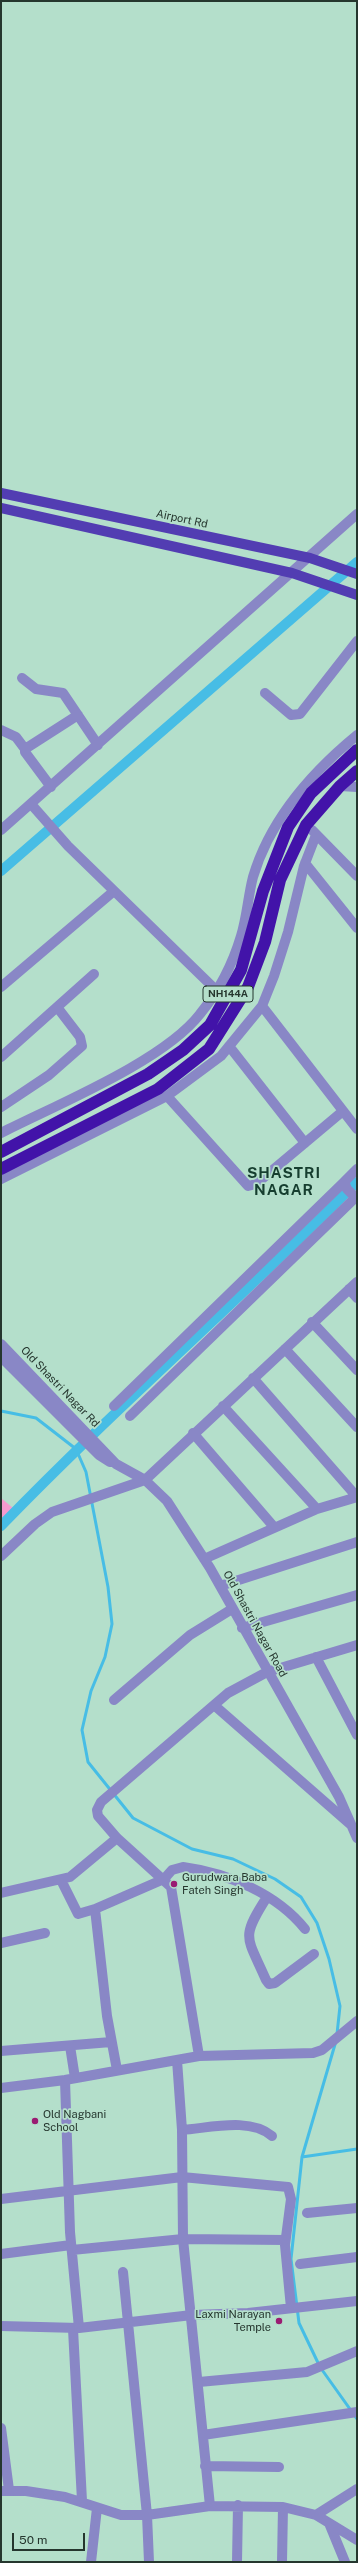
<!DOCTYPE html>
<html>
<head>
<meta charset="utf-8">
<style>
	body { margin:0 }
	#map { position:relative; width:358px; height:2563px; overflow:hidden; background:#b4dfcb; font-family:"Public Sans",sans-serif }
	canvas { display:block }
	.frame { position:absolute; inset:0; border:2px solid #25362e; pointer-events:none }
	.scale { position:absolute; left:12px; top:2533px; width:73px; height:18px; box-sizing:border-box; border:2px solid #25362e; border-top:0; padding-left:5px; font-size:12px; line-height:14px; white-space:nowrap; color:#25362e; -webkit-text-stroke:3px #b4dfcb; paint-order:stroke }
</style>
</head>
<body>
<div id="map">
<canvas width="358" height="2563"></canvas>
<div class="frame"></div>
<div class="scale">50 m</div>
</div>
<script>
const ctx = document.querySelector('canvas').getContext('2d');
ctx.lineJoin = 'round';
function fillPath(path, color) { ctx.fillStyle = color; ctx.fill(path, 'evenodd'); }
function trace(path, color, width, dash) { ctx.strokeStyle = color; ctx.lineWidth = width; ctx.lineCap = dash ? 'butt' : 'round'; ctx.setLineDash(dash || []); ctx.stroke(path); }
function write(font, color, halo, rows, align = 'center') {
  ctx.font = font + ' "Public Sans",sans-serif'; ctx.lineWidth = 3.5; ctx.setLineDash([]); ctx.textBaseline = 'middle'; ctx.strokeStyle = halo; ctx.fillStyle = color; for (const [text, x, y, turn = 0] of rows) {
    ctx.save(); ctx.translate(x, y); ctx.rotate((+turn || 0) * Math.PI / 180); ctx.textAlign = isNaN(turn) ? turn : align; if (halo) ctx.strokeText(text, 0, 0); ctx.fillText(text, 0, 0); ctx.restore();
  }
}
fillPath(new Path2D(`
	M1,1498L13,1508L1,1519Z`), '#f59ace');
trace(new Path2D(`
	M1,1411L36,1418L76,1449L86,1472L108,1587L112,1624L105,1657L91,1691L82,1730L88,1762L133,1818L192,1849L233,1859L275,1879L301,1897L317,1923L329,1959L340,2006L337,2034
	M336,2041L302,2157L291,2259L299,2323L320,2367L357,2419
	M302,2157L357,2149`), '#47bde5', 3);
trace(new Path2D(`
	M1,871L357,562
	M1,1526C116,1407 241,1299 357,1182`), '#47bde5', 10);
trace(new Path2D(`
	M22,678L36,689L63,693L98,745
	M265,693L291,715L300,714L357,641
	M1,730L16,737L25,749
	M340,786L357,787
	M51,787L25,752V749L78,715
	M31,804L68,846L217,991
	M1,830L357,514
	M312,830L357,876
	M305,863L357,928
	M1,987L114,891
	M262,1006L357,1129
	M229,1046L305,1143
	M1,1057L94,974
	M167,1096L248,1186L256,1184L343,1111
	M1,1107L49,1075L82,1046L80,1037L57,1007
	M1,1133C56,1105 164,1061 200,1014C218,992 233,963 241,936C247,917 248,896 253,877C270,819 312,772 357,735
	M357,1169L344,1182L347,1189L357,1199
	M1,1179L167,1096L221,1056L262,1006L274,976L288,932L304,866L316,835
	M349,1289L357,1298
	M312,1322L357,1370
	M1,1344L116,1464L145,1480L167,1501L210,1568L339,1797L357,1838
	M285,1349L357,1427
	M1,1357L99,1455L110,1462
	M114,1406L344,1182
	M223,1406L317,1509
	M130,1416L357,1196
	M193,1433L274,1527
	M1,1556L35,1524L52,1512L145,1480L357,1282
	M204,1559L317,1509L357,1497L253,1378
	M220,1586L357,1542
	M242,1628L357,1595
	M316,1657L357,1735
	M114,1700L190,1635L232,1609
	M214,1705L350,1824
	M61,1880L78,1914L95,1909
	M1,1893L70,1877L117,1838
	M267,1897C240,1939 247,1936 266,1980L269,1984L275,1983L314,1954
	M1,1943L45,1933
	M70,2046L75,2078
	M1,2051L111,2042
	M199,2056L171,1887L117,1838L98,1816L97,1810L101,1802L122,1784L228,1693L267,1672L357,1645
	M177,2060L182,2130L183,2239L210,2506
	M117,2070L107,2016L95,1909L164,1879L172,1870L183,1867C228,1873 277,1894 305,1929
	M65,2080L70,2232L79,2328
	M1,2088L65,2080L199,2056L313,2053L322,2050L357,2021
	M182,2130C210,2128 250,2117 272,2136
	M1,2199L182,2177L288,2187L291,2199L285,2245L291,2308
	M307,2213L357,2208
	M72,2250L183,2239L285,2240
	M1,2254L71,2245
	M300,2264L357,2257
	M123,2272L147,2515L149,2562
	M1,2326L79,2328L192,2315L248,2313L357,2301
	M73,2329L82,2501
	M199,2382L307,2372L357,2351
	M1,2428L9,2490
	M203,2435L357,2412
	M205,2466L279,2467
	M1,2491H26L65,2497L121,2515H147L210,2506L283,2507L316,2515L357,2540
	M316,2515L357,2489
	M329,2523L345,2562
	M91,2562L97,2508
	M237,2562L238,2505
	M282,2562L283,2507`), '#8987c6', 10);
trace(new Path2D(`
	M1,493L310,558L357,574
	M1,508L292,573L357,595`), '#523db2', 10);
trace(new Path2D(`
	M1,1152L148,1074L183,1050L210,1025L241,970L263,891L288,827L311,793L357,750
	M1,1169L158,1089L209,1049L248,987L265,942L280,880L306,825L340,786L357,771`), '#4213a9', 12);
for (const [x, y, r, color] of [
	[174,1884,4,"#9a1b72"],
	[35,2121,4,"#9a1b72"],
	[279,2321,4,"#9a1b72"]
]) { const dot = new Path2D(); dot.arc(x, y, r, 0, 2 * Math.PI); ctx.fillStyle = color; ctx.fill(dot); trace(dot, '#b4dfcb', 1.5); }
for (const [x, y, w] of [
	[228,994,50]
]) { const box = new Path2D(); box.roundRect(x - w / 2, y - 8, w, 16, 3); ctx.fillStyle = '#b4dfcb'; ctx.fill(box); trace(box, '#25362e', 1); }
write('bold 10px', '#25362e', null, [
	["NH144A",228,994]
]);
write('11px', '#25362e', '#b4dfcb', [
	["Airport Rd",182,519,12],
	["Old Shastri Nagar Rd",60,1387,46],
	["Old Shastri Nagar Road",255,1624,61]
]);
write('11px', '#25362e', '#b4dfcb', [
	["Gurudwara Baba",182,1878],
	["Fateh Singh",182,1891],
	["Old Nagbani",43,2115],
	["School",43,2128],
	["Laxmi Narayan",271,2315,"right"],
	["Temple",271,2328,"right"]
], 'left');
ctx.letterSpacing = '1px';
write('bold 15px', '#163e2f', '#b4dfcb', [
	["SHASTRI",284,1173],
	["NAGAR",284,1190]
]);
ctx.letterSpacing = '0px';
</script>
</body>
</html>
